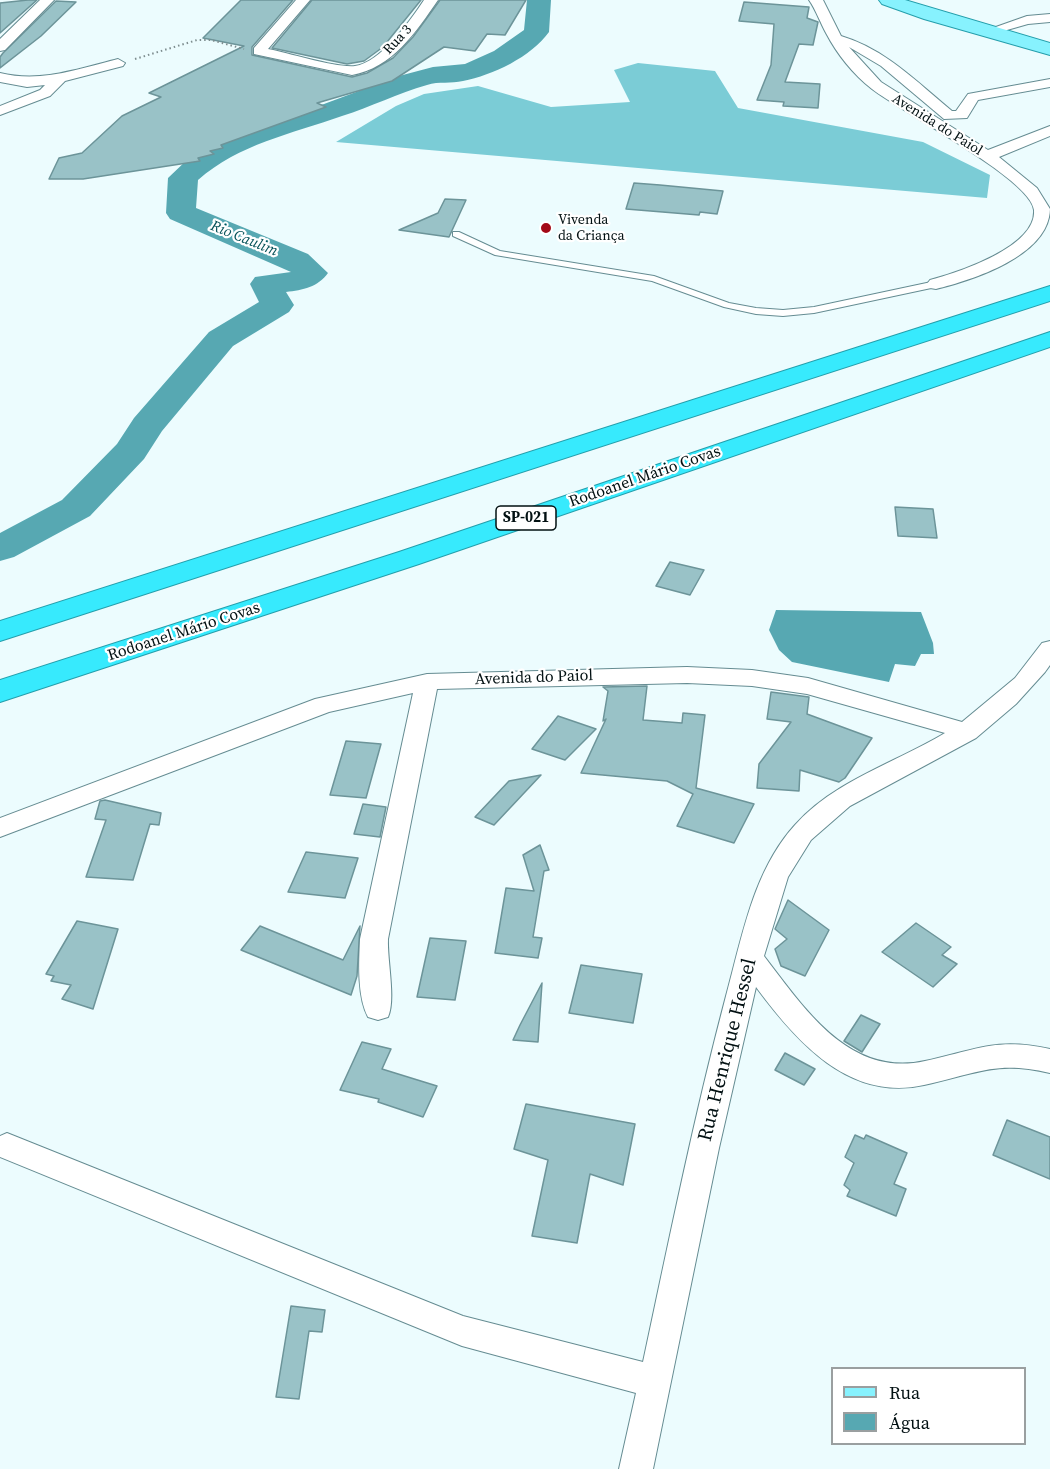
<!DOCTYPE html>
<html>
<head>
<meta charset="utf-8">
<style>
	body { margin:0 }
	#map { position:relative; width:1050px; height:1469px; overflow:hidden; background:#ecfcfe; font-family:"Source Serif 4",serif }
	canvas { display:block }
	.legend { position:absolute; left:831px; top:1367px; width:195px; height:78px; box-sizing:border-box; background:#fff; border:2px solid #9a9fa0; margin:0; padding:8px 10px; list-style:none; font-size:18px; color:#021012 }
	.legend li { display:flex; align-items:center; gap:12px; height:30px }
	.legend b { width:30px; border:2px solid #9a9fa0 }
</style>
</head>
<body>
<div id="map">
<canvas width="1050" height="1469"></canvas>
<ul class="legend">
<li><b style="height:8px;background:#87f2fe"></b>Rua</li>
<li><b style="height:16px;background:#57a8b2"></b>Água</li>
</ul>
</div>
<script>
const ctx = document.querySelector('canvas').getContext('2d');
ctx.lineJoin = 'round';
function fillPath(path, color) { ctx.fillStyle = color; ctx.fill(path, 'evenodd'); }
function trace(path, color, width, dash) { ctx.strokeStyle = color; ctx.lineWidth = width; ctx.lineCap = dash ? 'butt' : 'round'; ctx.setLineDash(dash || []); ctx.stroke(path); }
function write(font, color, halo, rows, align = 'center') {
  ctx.font = font + ' "Source Serif 4",serif'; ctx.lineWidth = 4.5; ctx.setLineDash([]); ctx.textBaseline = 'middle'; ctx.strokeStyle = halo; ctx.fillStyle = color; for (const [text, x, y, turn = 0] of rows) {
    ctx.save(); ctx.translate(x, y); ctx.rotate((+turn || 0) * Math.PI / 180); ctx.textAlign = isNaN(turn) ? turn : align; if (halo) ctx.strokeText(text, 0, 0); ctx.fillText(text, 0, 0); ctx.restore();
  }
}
fillPath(new Path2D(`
	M638,63L715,71L738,108L923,142L990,175L987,198L336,142L396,106L424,94L478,86L551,107L630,102L614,70Z`), '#7bccd6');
fillPath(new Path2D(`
	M776,610L921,612L933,643L934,654H921L915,666L895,664L889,682L792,662L779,650L769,630Z`), '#57a8b2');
fillPath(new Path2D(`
	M527,0H551L549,32C531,57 493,75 463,81C451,84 439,81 427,85C398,93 371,107 342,116C291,134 239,144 198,180L196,208L308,254L328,273C318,287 303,290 286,292L294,305L289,312L233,346L162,431L144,459L90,516L14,557L0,561V533L62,500L117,444L134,418L209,332L259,302L250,284L255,277L291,272L170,219L166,213L168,178L189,158L206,147L244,129L324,104L399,76L433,67L465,64L494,51L524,30Z`), '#57a8b2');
const building = new Path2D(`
	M28,0H37L0,33V3Z
	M241,0H293L252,47V55L352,77L367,73L393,58L413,37L440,0H526L505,35L487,34L475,51L444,47L392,81L317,103L326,107L221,145L223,148L210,151L214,154L198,158L200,161L83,179H49L59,158L82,153L122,116L161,97L149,93L244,46L203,38Z
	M312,0H421L383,47L364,61L347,64L272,48Z
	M56,1L76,2L41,36L0,68V57L3,53Z
	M744,2L809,7L807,18L818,22L813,45L799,44L785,82L820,84L818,108L783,106L784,102L757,100L771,65L774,24L739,21Z
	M634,183L660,185L723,191L717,214L700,212L699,215L626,209Z
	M445,199L466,200L449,237L399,230L438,213Z
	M895,507L933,509L937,538L898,536Z
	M670,562L704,570L690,595L656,586Z
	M647,686L643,720L682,723L683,713L705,715L696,788L754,804L734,843L677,826L693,794L667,781L581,773L606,719L603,721L608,691L603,687Z
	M771,692L809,697L807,714L872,738L845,778L839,782L800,770L799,791L757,788L759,764L791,722L767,719Z
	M558,716L596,729L565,760L532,749Z
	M346,741L381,744L366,798L330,795Z
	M541,775L494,825L475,817L509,781Z
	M105,800L161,813L159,825L150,824L133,880L86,877L106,820L95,819L100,801Z
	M363,804L386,807L380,837L354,834Z
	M540,845L549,870L544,871L533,937L542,938L538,958L495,953L506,888L534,891L523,855Z
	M306,852L358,858L345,898L288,892Z
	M788,900L829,930L805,976L781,966L775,949L787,939L775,929Z
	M77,921L118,929L93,1009L62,999L71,985L51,981L54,976L46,974Z
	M916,923L951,947L942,955L957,964L933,987L882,952Z
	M260,926L343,960L360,926L357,976L351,995L241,950Z
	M430,938L466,941L455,1000L417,997Z
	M581,965L642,974L633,1023L569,1013Z
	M542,983L538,1042L513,1040L520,1025Z
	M861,1015L880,1024L862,1052L844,1041Z
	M362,1042L391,1049L382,1069L437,1086L423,1117L378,1102L379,1099L340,1090Z
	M785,1053L815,1069L804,1085L775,1070Z
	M526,1104L635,1124L623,1185L590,1174L577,1243L532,1236L548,1160L514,1149Z
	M1007,1120L1050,1137V1179L993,1155Z
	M855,1135L864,1139L866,1135L907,1153L894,1184L906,1189L896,1216L847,1196L850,1190L844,1185L854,1163L845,1157Z
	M291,1306L325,1310L322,1332L309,1331L299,1399L276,1397Z`);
fillPath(building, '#99c2c7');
trace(building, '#6c9499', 1.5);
const service = new Path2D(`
	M453,232H459L500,251L654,276L729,303L756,308L783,310L814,307L936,281L940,284L936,287L814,313L783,316L756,314L724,307L652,281L495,255L453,236Z`);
const minor = new Path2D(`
	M40,0H54L5,50L0,51V39Z
	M296,0H310L268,49C289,53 336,68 355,66C380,63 411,20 424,0H438C416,32 392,68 352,75L254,54V48Z
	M809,0H823L841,36C885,49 917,82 952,111H956L968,94L1050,79V87L978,100L967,118L944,119L881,66L849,47L881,82L988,150L1050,126V136L999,157L1037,188L1050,209C1049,256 972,280 936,289L930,288L927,284L930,280C957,273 1037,247 1034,210C1031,179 900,111 872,89C853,74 837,54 826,33C820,22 816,10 809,0Z
	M1050,14V22L1028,24L1000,32L993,28L1027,16Z
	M118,59L125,63L123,66L65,81L50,96L0,115V106L40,90L45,85L27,87L0,82V73C41,83 78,69 118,59Z
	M1050,641V665L1045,672L1016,704L976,738L850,806L811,840L788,877L764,956C804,1008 849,1078 925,1061C976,1050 996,1037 1050,1049V1073C995,1060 976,1074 924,1085C849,1102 796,1041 756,987L719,1148L653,1469H619L636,1393L462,1346L0,1157V1136L7,1133L463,1316L643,1362C669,1240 694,1117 726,996C742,938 753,871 795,825C834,781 895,763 945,733L807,694L752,686L687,683L437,689L388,939C387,960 396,1000 388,1017L378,1020L368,1017C357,996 359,962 360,939L413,693L329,712L0,837V818L315,699L427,674L687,667L752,670L808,678L962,722L1015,678L1042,643Z`);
const primary = new Path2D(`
	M879,0H905L1050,43V55L924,19L882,4Z`);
const motorway = new Path2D(`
	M1050,286V301L0,641V621Z
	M1050,332V347L419,564L0,702V680L399,552Z`);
trace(service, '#658c92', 2);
trace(minor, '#658c92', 2);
trace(primary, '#249eab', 2);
trace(motorway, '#249eab', 2);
trace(new Path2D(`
	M135,59L197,40H211L244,49`), '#7e8d8f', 2, [1.5, 3]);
fillPath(service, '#fff');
fillPath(minor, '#fff');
fillPath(primary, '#87f2fe');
fillPath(motorway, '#37eafd');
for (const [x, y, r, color] of [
	[546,228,6,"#a30917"]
]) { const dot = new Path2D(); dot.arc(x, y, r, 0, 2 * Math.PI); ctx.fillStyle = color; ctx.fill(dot); trace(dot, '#fff', 2); }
write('14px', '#021012', '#fff', [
	["Rua 3",398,40,-47],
	["Avenida do Paiol",937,125,32]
]);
write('14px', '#021012', '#fff', [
	["Vivenda",558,220],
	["da Criança",558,236]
], 'left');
write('italic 15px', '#065259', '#fff', [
	["Rio Caulim",244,239,22]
]);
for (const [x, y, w] of [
	[526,518,60]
]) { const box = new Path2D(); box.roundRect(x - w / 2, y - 12, w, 24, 4.5); ctx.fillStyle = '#fff'; ctx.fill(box); trace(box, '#021012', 1.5); }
write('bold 15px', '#021012', null, [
	["SP-021",526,518]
]);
write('16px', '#021012', '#fff', [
	["Rodoanel Mário Covas",645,477,-19],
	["Rodoanel Mário Covas",184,632,-18],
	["Avenida do Paiol",534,678,-2]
]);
write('20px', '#021012', '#fff', [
	["Rua Henrique Hessel",728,1050,-76]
]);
</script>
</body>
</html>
